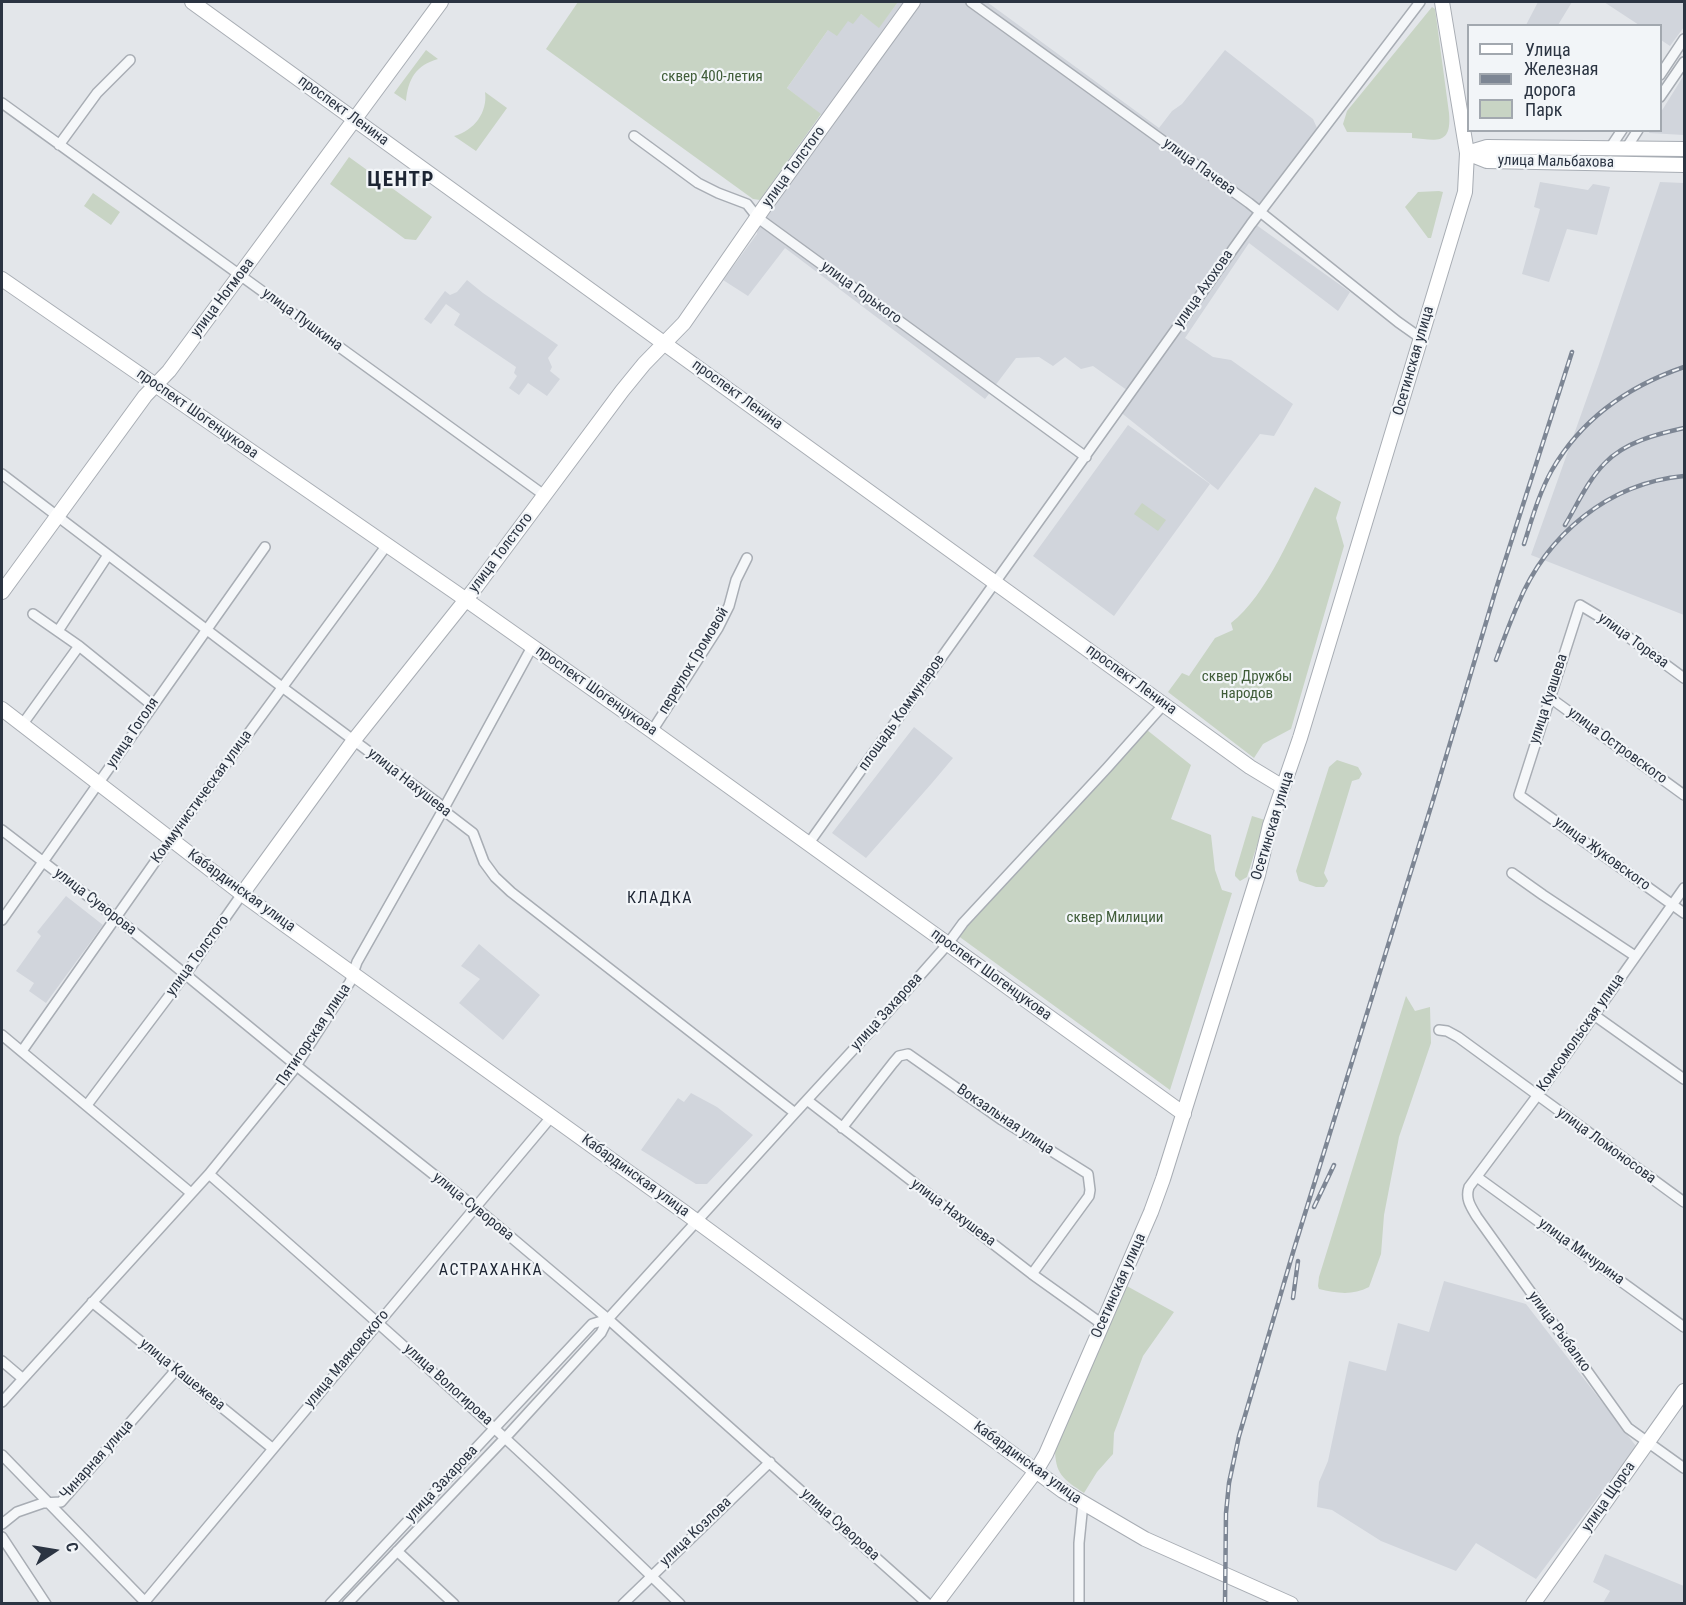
<!DOCTYPE html>
<html>
<head>
<meta charset="utf-8">
<style>
	body { margin:0 }
	#map { position:relative; width:1686px; height:1605px; overflow:hidden; background:#e3e6ea; font-family:"Roboto Condensed",sans-serif }
	canvas { display:block }
	.frame { position:absolute; inset:0; border:3px solid #2b3442; pointer-events:none }
	.legend { position:absolute; left:1467px; top:24px; width:195px; height:108px; box-sizing:border-box; background:#f2f5f8; border:2px solid #a2a8af; margin:0; padding:8px 10px; list-style:none; font-size:18px; color:#2b3442 }
	.legend li { display:flex; align-items:center; gap:12px; height:30px }
	.legend b { width:30px; border:2px solid #a2a8af }
	.north { position:absolute; left:24px; top:1521px; width:60px; height:60px; -webkit-text-stroke:4px #f2f5f8; paint-order:stroke; rotate:78deg; font-size:16px; font-weight:700; line-height:24px; text-align:center; color:#2b3442 }
	.north::after { content:''; display:block; margin:auto; width:21px; height:27px; background:#2b3442; clip-path:polygon(50% 0,100% 100%,50% 72%,0 100%) }
</style>
</head>
<body>
<div id="map">
<canvas width="1686" height="1605"></canvas>
<div class="frame"></div>
<ul class="legend">
<li><b style="height:8px;background:#fff"></b>Улица</li>
<li><b style="height:8px;background:#7d8694"></b>Железная дорога</li>
<li><b style="height:16px;background:#c8d4c4"></b>Парк</li>
</ul>
<div class="north">С</div>
</div>
<script>
const ctx = document.querySelector('canvas').getContext('2d');
ctx.lineJoin = 'round';
function fillPath(path, color) { ctx.fillStyle = color; ctx.fill(path, 'evenodd'); }
function trace(path, color, width, dash) { ctx.strokeStyle = color; ctx.lineWidth = width; ctx.lineCap = dash ? 'butt' : 'round'; ctx.setLineDash(dash || []); ctx.stroke(path); }
function write(font, color, halo, rows, align = 'center') {
  ctx.font = font + ' "Roboto Condensed",sans-serif'; ctx.lineWidth = 4.5; ctx.setLineDash([]); ctx.textBaseline = 'middle'; ctx.strokeStyle = halo; ctx.fillStyle = color; for (const [text, x, y, turn = 0] of rows) {
    ctx.save(); ctx.translate(x, y); ctx.rotate((+turn || 0) * Math.PI / 180); ctx.textAlign = isNaN(turn) ? turn : align; if (halo) ctx.strokeText(text, 0, 0); ctx.fillText(text, 0, 0); ctx.restore();
  }
}
fillPath(new Path2D(`
	M898,2H987L1159,128L1172,111L1182,104L1225,50L1313,119L1317,128L1248,219L1350,292L1338,311L1249,243L1185,338L1213,357L1231,360L1293,404L1274,436L1260,434L1218,490L1119,411L1131,393L1093,366L1081,369L1065,357L1053,366L1039,357L1016,358L985,399L785,248L748,296L723,280L757,234L760,200L821,115L787,88L828,30L861,14L879,27Z
	M1538,2H1572L1558,25H1526Z
	M1604,2H1684V27L1670,46L1661,40L1660,26L1639,25Z
	M1684,75V135L1649,133L1650,131L1660,130L1661,112Z
	M1540,182L1588,190L1593,184L1610,187L1597,235L1567,229L1549,282L1522,274L1540,209L1534,207Z
	M1660,182L1684,183V615L1531,555L1598,367Z
	M467,280L483,293L558,345L548,358L552,367L550,371L560,379L547,396L528,383L519,395L509,388L517,376L514,373L516,367L454,325L460,314L446,304L431,324L424,319L445,291L450,295L457,292Z
	M1128,425L1210,484L1114,616L1033,556Z
	M914,727L953,758L932,783L866,858L832,833Z
	M66,896L103,925L46,1003L29,991L34,983L16,971L41,936L37,932Z
	M479,944L540,995L503,1040L459,1003L480,979L461,966Z
	M691,1093L717,1107L753,1135L707,1184H696L641,1150L678,1098L684,1102Z
	M1444,1281L1526,1304L1636,1446L1536,1579L1476,1543L1456,1571L1381,1541L1332,1510L1317,1507L1319,1482L1328,1461L1349,1361L1386,1371L1398,1323L1429,1332Z
	M1605,1554L1684,1586V1603H1603L1610,1591L1593,1582Z`), '#d1d5dc');
fillPath(new Path2D(`
	M578,2H898L879,28L861,14L853,24L848,21L837,36L828,30L787,88L821,114L760,200L753,199L546,49Z
	M1432,7L1435,9L1449,113C1452,146 1436,140 1412,138V133L1347,132L1343,124L1347,111Z
	M426,50L438,59C416,65 408,79 406,101L394,93Z
	M485,92L507,108L476,151L454,136C474,131 488,112 485,92Z
	M349,157L432,217L416,240L405,239L330,184Z
	M1439,191L1443,192L1431,238H1428L1405,207L1418,192Z
	M93,193L120,212L111,225L84,206Z
	M1315,487L1341,502L1336,518L1344,546L1291,729L1263,744L1254,758L1168,692L1182,673L1189,676L1215,638L1233,630L1231,623C1267,596 1294,527 1315,487Z
	M1142,503L1166,520L1158,531L1134,514Z
	M1147,730L1191,765L1171,819L1211,835L1215,870L1222,890L1232,893L1170,1090L957,935Z
	M1337,760L1358,767L1362,774L1359,779L1352,781L1324,873L1328,881L1324,887H1316L1299,881L1296,871L1329,767Z
	M1252,816L1265,820L1247,877L1240,881L1235,876V873Z
	M1406,996L1415,1011L1430,1007L1431,1043L1399,1137L1384,1215L1381,1254L1369,1287C1352,1296 1336,1293 1319,1289L1318,1286L1319,1277Z
	M1125,1285L1174,1312L1143,1356L1114,1433L1113,1454L1097,1472L1084,1493C1063,1479 1055,1474 1055,1448Z`), '#c8d4c4');
const street = new Path2D(`
	M971,2L1249,203L1398,322L1422,339
	M1660,75L1684,39
	M1660,97L1684,62
	M2,103L544,495
	M634,136L698,183L718,193L747,204L758,218L1086,457
	M59,145L97,93L130,60
	M1627,147L1638,130
	M1610,148L1622,130
	M2,474L282,687L438,803L443,810L473,833L484,862L495,877L511,892L795,1113
	M33,614L79,646L152,705
	M58,631L108,555
	M1684,678L1605,620L1580,605L1519,795L1684,913
	M1549,697L1684,795
	M22,725L79,646
	M652,731L718,628L729,606L736,580L747,558
	M2,830L124,924L303,1071L486,1216L608,1319L928,1604
	M809,843L1251,224L1420,2
	M1512,873L1543,895L1635,956
	M1684,888L1537,1096L1469,1187C1465,1199 1471,1207 1477,1217L1628,1428L1684,1468
	M2,920L265,547
	M1594,1015L1684,1079
	M1439,1030L1447,1031L1458,1037L1684,1202
	M2,1035L191,1193
	M22,1051L176,832L387,545
	M807,1100L1032,1274L1102,1324
	M87,1105L190,968L242,894
	M842,1128L893,1063L899,1056L908,1054L1002,1120L1088,1174L1090,1190L1089,1196L1032,1274
	M209,1174C369,1314 528,1455 680,1604
	M1477,1177L1684,1327
	M92,1302L272,1448
	M2,1361L22,1378
	M2,1402L209,1174L292,1072L350,982L357,962L443,810L532,647
	M2,1455L147,1604
	M2,1524L17,1512L43,1503L61,1502L176,1370
	M2,1537L46,1604
	M397,1551L454,1604
	M143,1604L552,1116
	M330,1604L592,1324L608,1319
	M347,1604L506,1437L601,1333L608,1319L795,1113L886,1014L947,945L963,923L1107,768L1164,704
	M623,1604L770,1462
	M1079,1604V1543L1083,1503`);
const secondary = new Path2D(`
	M192,2L1250,767L1283,787
	M1467,153L1487,161L1684,165
	M1467,153L1487,147L1684,149
	M2,279L455,592L652,731L1184,1114
	M2,592L145,396L169,371L441,2
	M2,709L242,894L684,1212L1063,1491L1145,1539L1291,1604
	M242,894L354,740L476,587L622,391L644,364L684,323L765,206L913,2
	M936,1604L1036,1471L1046,1454L1151,1212L1163,1179L1258,875L1270,825L1300,738L1465,192L1467,153L1442,2
	M1533,1604L1684,1391`);
trace(street, '#a8adb4', 12);
trace(secondary, '#a8adb4', 16);
trace(street, '#f5f7f9', 9);
trace(secondary, '#fff', 14);
const rail = new Path2D(`
	M1565,525C1577,505 1588,480 1605,463C1625,442 1657,434 1684,428
	M1524,544C1532,519 1539,493 1552,470C1582,418 1629,386 1684,367
	M1496,660C1503,641 1510,622 1518,604C1547,534 1609,483 1684,476
	M1314,1207L1334,1165
	M1293,1298L1298,1261
	M1225,1604L1226,1513L1229,1483L1239,1436L1294,1249L1434,797L1496,589L1572,352`);
trace(rail, '#7d8694', 4.5);
trace(rail, '#f2f5f8', 2, [7]);
write('15px', '#405d39', '#f2f5f8', [
	["сквер 400-летия",712,77],
	["сквер Дружбы",1247,677],
	["народов",1247,694],
	["сквер Милиции",1115,918]
]);
write('15px', '#2b3442', '#f2f5f8', [
	["проспект Ленина",343,111,36],
	["улица Мальбахова",1556,162,1],
	["улица Толстого",794,167,-54],
	["улица Пачева",1199,167,36],
	["улица Ахохова",1204,289,-55],
	["улица Горького",861,293,36],
	["улица Ногмова",223,298,-53],
	["улица Пушкина",302,320,36],
	["Осетинская улица",1414,361,-74],
	["проспект Ленина",737,395,36],
	["проспект Шогенцукова",197,414,35],
	["улица Толстого",501,553,-53],
	["улица Тореза",1633,641,36],
	["переулок Громовой",694,661,-59],
	["проспект Ленина",1131,680,36],
	["проспект Шогенцукова",596,691,35],
	["улица Куашева",1549,699,-72],
	["площадь Коммунаров",902,713,-55],
	["улица Гоголя",133,733,-56],
	["улица Островского",1617,746,36],
	["улица Нахушева",409,783,38],
	["Коммунистическая улица",202,797,-54],
	["Осетинская улица",1273,826,-73],
	["улица Жуковского",1602,854,36],
	["Кабардинская улица",241,891,36],
	["улица Суворова",95,902,38],
	["улица Толстого",198,956,-54],
	["проспект Шогенцукова",991,975,36],
	["улица Захарова",887,1012,-48],
	["Комсомольская улица",1581,1033,-55],
	["Пятигорская улица",314,1035,-56],
	["Вокзальная улица",1005,1120,34],
	["улица Ломоносова",1606,1146,36],
	["Кабардинская улица",635,1176,36],
	["улица Суворова",473,1207,39],
	["улица Нахушева",953,1213,37],
	["улица Мичурина",1581,1252,36],
	["Осетинская улица",1119,1286,-66],
	["улица Рыбалко",1559,1332,54],
	["улица Маяковского",347,1359,-50],
	["улица Кашежева",182,1375,39],
	["улица Вологирова",448,1385,42],
	["Чинарная улица",97,1460,-48],
	["Кабардинская улица",1027,1463,36],
	["улица Захарова",442,1484,-47],
	["улица Щорса",1609,1497,-55],
	["улица Суворова",840,1525,42],
	["улица Козлова",696,1532,-44]
]);
ctx.letterSpacing = '1.5px';
write('16px', '#1d2533', '#f2f5f8', [
	["КЛАДКА",660,899],
	["АСТРАХАНКА",491,1271]
]);
ctx.letterSpacing = '0px';
ctx.letterSpacing = '1.5px';
write('bold 21px', '#1d2533', '#f2f5f8', [
	["ЦЕНТР",401,181]
]);
ctx.letterSpacing = '0px';
</script>
</body>
</html>
